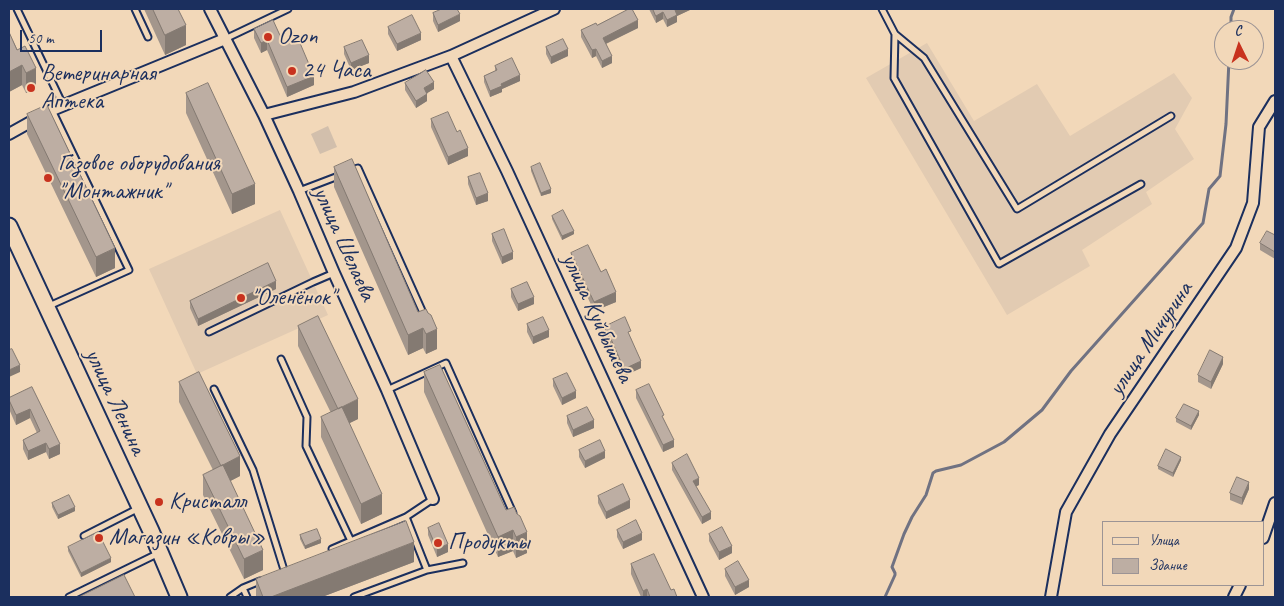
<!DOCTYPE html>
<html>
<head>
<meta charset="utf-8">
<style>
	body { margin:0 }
	#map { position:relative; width:1284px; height:606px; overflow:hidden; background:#f2d8b9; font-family:Caveat,sans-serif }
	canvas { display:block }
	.frame { position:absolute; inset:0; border:10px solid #1b2f5e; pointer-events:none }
	.legend { position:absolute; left:1102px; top:521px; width:162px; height:65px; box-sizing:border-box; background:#f2d8b9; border:1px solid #9c9495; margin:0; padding:6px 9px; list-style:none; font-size:15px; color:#1b2f5e }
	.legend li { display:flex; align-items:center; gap:10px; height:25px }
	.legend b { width:25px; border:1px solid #9c9495 }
	.north { position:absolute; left:1214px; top:20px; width:50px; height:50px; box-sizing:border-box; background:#f2d8b9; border:1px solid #9c9495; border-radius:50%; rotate:356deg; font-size:14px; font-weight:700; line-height:20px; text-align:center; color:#1b2f5e }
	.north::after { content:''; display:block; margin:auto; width:18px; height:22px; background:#c8321e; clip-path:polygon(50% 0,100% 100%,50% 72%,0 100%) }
	.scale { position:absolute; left:20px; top:30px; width:82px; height:22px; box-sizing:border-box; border:2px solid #1b2f5e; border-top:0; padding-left:6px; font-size:15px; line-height:18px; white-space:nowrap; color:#1b2f5e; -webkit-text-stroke:4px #f2d8b9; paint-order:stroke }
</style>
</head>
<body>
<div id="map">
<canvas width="1284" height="606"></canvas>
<div class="frame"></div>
<ul class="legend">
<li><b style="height:6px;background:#f2d8b9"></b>Улица</li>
<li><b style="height:14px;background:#bdaea3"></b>Здание</li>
</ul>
<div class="north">С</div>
<div class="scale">50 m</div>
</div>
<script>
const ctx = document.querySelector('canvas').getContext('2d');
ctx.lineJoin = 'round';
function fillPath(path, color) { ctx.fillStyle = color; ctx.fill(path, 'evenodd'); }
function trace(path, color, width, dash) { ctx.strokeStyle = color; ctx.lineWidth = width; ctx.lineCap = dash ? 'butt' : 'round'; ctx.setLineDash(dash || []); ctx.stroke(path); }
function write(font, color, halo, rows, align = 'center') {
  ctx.font = font + ' Caveat,sans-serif'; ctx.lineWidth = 4; ctx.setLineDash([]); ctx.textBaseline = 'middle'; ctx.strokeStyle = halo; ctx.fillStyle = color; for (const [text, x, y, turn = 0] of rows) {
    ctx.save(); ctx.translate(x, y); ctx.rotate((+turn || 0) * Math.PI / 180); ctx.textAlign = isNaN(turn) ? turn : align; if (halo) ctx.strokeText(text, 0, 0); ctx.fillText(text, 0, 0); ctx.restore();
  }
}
fillPath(new Path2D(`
	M927,43L974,121L1037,84L1070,136L1174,73L1192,98L1175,129L1194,159L1146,192L1152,204L1082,250L1090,266L1007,315L866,78Z
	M280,210L328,315L197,374L149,269Z`), '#e2cbb2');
fillPath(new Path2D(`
	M328,126L337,147L320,154L311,134Z`), '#d2bfac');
trace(new Path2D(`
	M1231,30V17L1234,9
	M885,597L895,575V573L892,567L904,534L912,517L926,495L933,473L936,471L961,465L1004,442L1042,410L1071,371L1203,223L1209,189L1220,176L1226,124L1229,60`), '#707282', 3);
const service = new Path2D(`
	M17,9L63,105
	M135,9L148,37
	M882,9L895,34L894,78L999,264L1141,184
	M895,34L924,58L1017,209L1171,116
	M225,39L288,9
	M351,170L358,168L424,315
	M299,191L341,175
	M49,306L129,270L52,110
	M209,332L313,282L334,273
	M281,359L307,417L306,446L351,541
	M214,389L253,470L284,570
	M387,390L446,363L513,513
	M84,536L139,508
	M332,549L406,517L433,499
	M427,570L463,563
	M243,588L247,597
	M69,597L159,553
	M230,597L243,588L260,581
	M354,597L427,570L406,517`);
const minor = new Path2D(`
	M210,9L264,115L299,191L334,273L387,390L433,499
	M451,56L507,171L703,597
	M264,115L354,92L451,56L554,9
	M9,134L52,110L225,39
	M1263,538L1275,503
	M1051,597L1066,512L1110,434L1236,248L1253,203L1259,127L1275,101
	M1234,597L1240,585`);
const primary = new Path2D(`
	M9,226L151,531L179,597`);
trace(service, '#1b2f5e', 9);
trace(minor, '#1b2f5e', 14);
trace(primary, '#1b2f5e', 19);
trace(service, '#f2d8b9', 5);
trace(minor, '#f2d8b9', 10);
trace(primary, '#f2d8b9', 15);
fillPath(new Path2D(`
	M144,9H178L186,45L165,55Z
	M649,9H692L677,16V22L667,27L663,19L656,23Z
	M433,13L460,21L438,32L433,21Z
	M597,25L638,28L606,44L612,63L602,68L596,56L592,58L581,37V30Z
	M388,27L421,40L397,51L388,34Z
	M254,29L283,42L314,85L287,97L267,50L261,53L254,38Z
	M9,32L36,88L26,93L22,85L9,92Z
	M344,47L369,63L351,70L344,54Z
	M546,47L568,56L551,64L546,54Z
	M495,66L520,81L502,89V92L490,97L484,82V76L495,71Z
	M405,83L434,89L427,93V101L416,108L405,90Z
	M186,93L255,204L232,214L186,113Z
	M27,114L115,268L96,277L27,134Z
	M431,119L468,156L448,165L431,127Z
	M334,167L418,312L437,349L426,354L423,348L408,355L334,187Z
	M531,167L551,193L541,196L531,171Z
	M468,177L488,201L476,205L468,184Z
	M552,216L574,234L562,240L552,219Z
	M492,234L513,259L502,264L492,241Z
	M1275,235V259L1260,250V243Z
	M571,253L601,272L616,302L594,311L571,262Z
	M276,289L198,326L190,308V301Z
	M511,289L534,304L518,311L511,297Z
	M527,324L549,337L533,344L527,332Z
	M298,326L358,419L349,423L382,514L361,524L321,437V417L331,413L298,346Z
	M604,327L631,338L641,368L624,376L611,347H610L604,334Z
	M1223,364L1211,389L1198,382V375Z
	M424,372L506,510L527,553L516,558L513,551L498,557L424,392Z
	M553,379L576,398L562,405L553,386Z
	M179,382L240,476L230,481L263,570L244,579L203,495V475L213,470L179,402Z
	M32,387L60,454L49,459L46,452L28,460L23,449V440L37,433L30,418L16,425L9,409V398Z
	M636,390L664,420L674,447L663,452L636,398Z
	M1199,415L1191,430L1176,422V418Z
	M567,416L594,428L573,437L567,423Z
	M579,450L605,458L585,468L579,457Z
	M1181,460L1173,477L1158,469V466Z
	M672,463L699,485L696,486L711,519L702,524L672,470Z
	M1249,489L1242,505L1230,500V493Z
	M598,496L630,508L606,519L598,503Z
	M52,503L75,511L58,519L52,507Z
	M428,528L448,552L437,557L428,535Z
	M617,530L642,540L623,549L617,537Z
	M709,534L732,553L719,560L709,541Z
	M300,535L321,543L305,549L300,539Z
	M68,547L111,562L81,577L68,551Z
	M414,562L322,597H256V579Z
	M631,564L671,590L677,597H641L631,574Z
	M725,569L749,587L735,595L725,576Z`), '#a3968c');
fillPath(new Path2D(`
	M678,9H692L677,16V22L667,27V20L675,10Z
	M663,12V19L656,23V16Z
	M460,14V21L438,32V25Z
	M638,20V28L603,45V38Z
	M186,25V45L165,55V35Z
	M421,33V40L397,51V44Z
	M267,40V50L261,53V43Z
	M568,49V56L551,64V57Z
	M596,49V56L592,58V50Z
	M369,55V63L351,70V63Z
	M612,56V63L602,68V61Z
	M22,65V85L9,92V72Z
	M36,68V88L26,93V73Z
	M520,75V81L502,89V92L490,97V91L501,84Z
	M314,76V85L287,97V87Z
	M434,82V89L424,95V88Z
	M427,94V101L416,108V101Z
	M468,148V156L448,165V157Z
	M255,184V204L232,214V194Z
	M551,189V193L541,196V193Z
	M488,193V201L476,205V198Z
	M574,231V234L562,240V236Z
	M115,248V268L96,277V257Z
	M513,252V259L502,264V257Z
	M276,281V289L198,326V319Z
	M616,292V302L594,311V302Z
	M534,297V304L518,311V304Z
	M423,328V348L408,355V335Z
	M437,329V349L426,354V334Z
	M549,330V337L533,344V337Z
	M611,339V347H610V340Z
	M1223,357V364L1211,389V382Z
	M641,361V368L624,376V369Z
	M20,365V372L9,377V370Z
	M576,391V398L562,405V398Z
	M358,399V419L338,429V409Z
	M30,409V418L16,425V415Z
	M1199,411V415L1191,430V426Z
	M594,420V428L573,437V430Z
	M674,440V447L663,452V445Z
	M46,443V452L28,460V451Z
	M60,444V454L49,459V449Z
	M605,451V458L585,468V461Z
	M240,456V476L221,486V466Z
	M1181,457V460L1173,477V473Z
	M699,478V485L693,488V481Z
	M1249,482V489L1242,505V498Z
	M382,494V514L361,524V504Z
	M630,500V508L606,519V512Z
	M75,507V511L58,519V515Z
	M711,512V519L702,524V517Z
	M513,530V551L498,557V537Z
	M527,532V553L516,558V537Z
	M642,533V540L623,549V542Z
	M321,539V543L305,549V546Z
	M414,542V562L322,597H271Z
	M448,544V552L437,557V549Z
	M732,546V553L719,560V552Z
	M263,550V570L244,579V559Z
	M111,558V562L81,577V573Z
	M749,580V587L735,595V587Z
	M647,589V597H643V591Z`), '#847a72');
const building = new Path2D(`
	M153,9H178L186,25L165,35Z
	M442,9H457L460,14L438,25L433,13Z
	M629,9H632L638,20L603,38L612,56L602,61L596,49L592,50L581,30L596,23L597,25Z
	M653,9H678L675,10L677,15L667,20L663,12L656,16Z
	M412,15L421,33L397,44L388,27Z
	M273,20L283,42L297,36L314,76L287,87L267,40L261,43L254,29Z
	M9,32L17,50L25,46L36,68L26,73L22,65L9,72Z
	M563,39L568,49L551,57L546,47Z
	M362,40L369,55L351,63L344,47Z
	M512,58L520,75L501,84L502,86L490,91L484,76L497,70L495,66Z
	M426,70L434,82L424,88L427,94L416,101L405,83Z
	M208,83L255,184L232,194L186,93Z
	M47,105L115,248L96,257L27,114Z
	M448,112L457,132L460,130L468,148L448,157L431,119Z
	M352,159L418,312L426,309L428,313L431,315L437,329L426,334L423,328L408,335L334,167Z
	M540,163L551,189L541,193L531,167Z
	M480,173L488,193L476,198L468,177Z
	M563,210L574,231L562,236L552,216Z
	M504,229L513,252L502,257L492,234Z
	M1267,231L1275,235V252L1260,243Z
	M588,245L601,272L606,269L616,292L594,302L571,253Z
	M268,263L276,281L198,319L190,301Z
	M527,282L534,297L518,304L511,289Z
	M318,316L358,399L338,409L298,326Z
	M543,317L549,330L533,337L527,324Z
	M625,317L631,331L628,332L641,361L624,369L611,339L610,340L604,327Z
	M12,349L20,365L9,370V350Z
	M1210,350L1223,357L1211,382L1198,375Z
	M440,365L506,510L514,507L517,514L520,516L527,532L516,537L513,530L498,537L424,372Z
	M199,372L240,456L221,466L179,382Z
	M567,373L576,391L562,398L553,379Z
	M649,384L664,415L662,416L674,440L663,445L636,390Z
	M32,387L60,444L49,449L46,443L28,451L23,440L40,431L30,409L16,415L9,400V398Z
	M1184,404L1199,411L1191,426L1176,418Z
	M342,407L382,494L361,504L321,417Z
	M587,407L594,420L573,430L567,416Z
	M600,440L605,451L585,461L579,450Z
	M1166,449L1181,457L1173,473L1158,466Z
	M687,454L699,478L693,481L711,512L702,517L672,463Z
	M223,465L263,550L244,559L203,475Z
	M1237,477L1249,482L1242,498L1230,493Z
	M623,484L630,500L606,512L598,496Z
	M69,495L75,507L58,515L52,503Z
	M636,520L642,533L623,542L617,530Z
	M406,521L414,542L271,597H263L256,579Z
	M439,523L448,544L437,549L428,528Z
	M722,527L732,546L719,552L709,534Z
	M317,529L321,539L305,546L300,535Z
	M98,532L111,558L81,573L68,547Z
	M654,554L671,590L674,589L677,597H650L647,589L643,591L631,564Z
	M738,561L749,580L735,587L725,569Z
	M124,575L135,597H79Z`);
fillPath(building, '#bdaea3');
trace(building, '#847a72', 1);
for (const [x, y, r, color] of [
	[268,37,5,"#c8321e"],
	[292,71,5,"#c8321e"],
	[31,88,5,"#c8321e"],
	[48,178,5,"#c8321e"],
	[241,298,5,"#c8321e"],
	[159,502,5,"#c8321e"],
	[99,538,5,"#c8321e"],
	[438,543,5,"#c8321e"]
]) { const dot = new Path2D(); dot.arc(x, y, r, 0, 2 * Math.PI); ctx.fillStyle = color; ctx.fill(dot); trace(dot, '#f2d8b9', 2); }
write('24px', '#1b2f5e', '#f2d8b9', [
	["Ozon",278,37],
	["24 Часа",302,71],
	["Ветеринарная",41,74],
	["Аптека",41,102],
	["Газовое оборудования",58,164],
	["\"Монтажник\"",58,192],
	["\"Оленёнок\"",251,298],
	["Кристалл",169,502],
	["Магазин «Ковры»",109,538],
	["Продукты",448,543]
], 'left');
write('24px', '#1b2f5e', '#f2d8b9', [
	["улица Шелаева",344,244,66],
	["улица Куйбышева",597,318,65],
	["улица Мичурина",1151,339,-56],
	["улица Ленина",115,402,65]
]);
</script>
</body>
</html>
